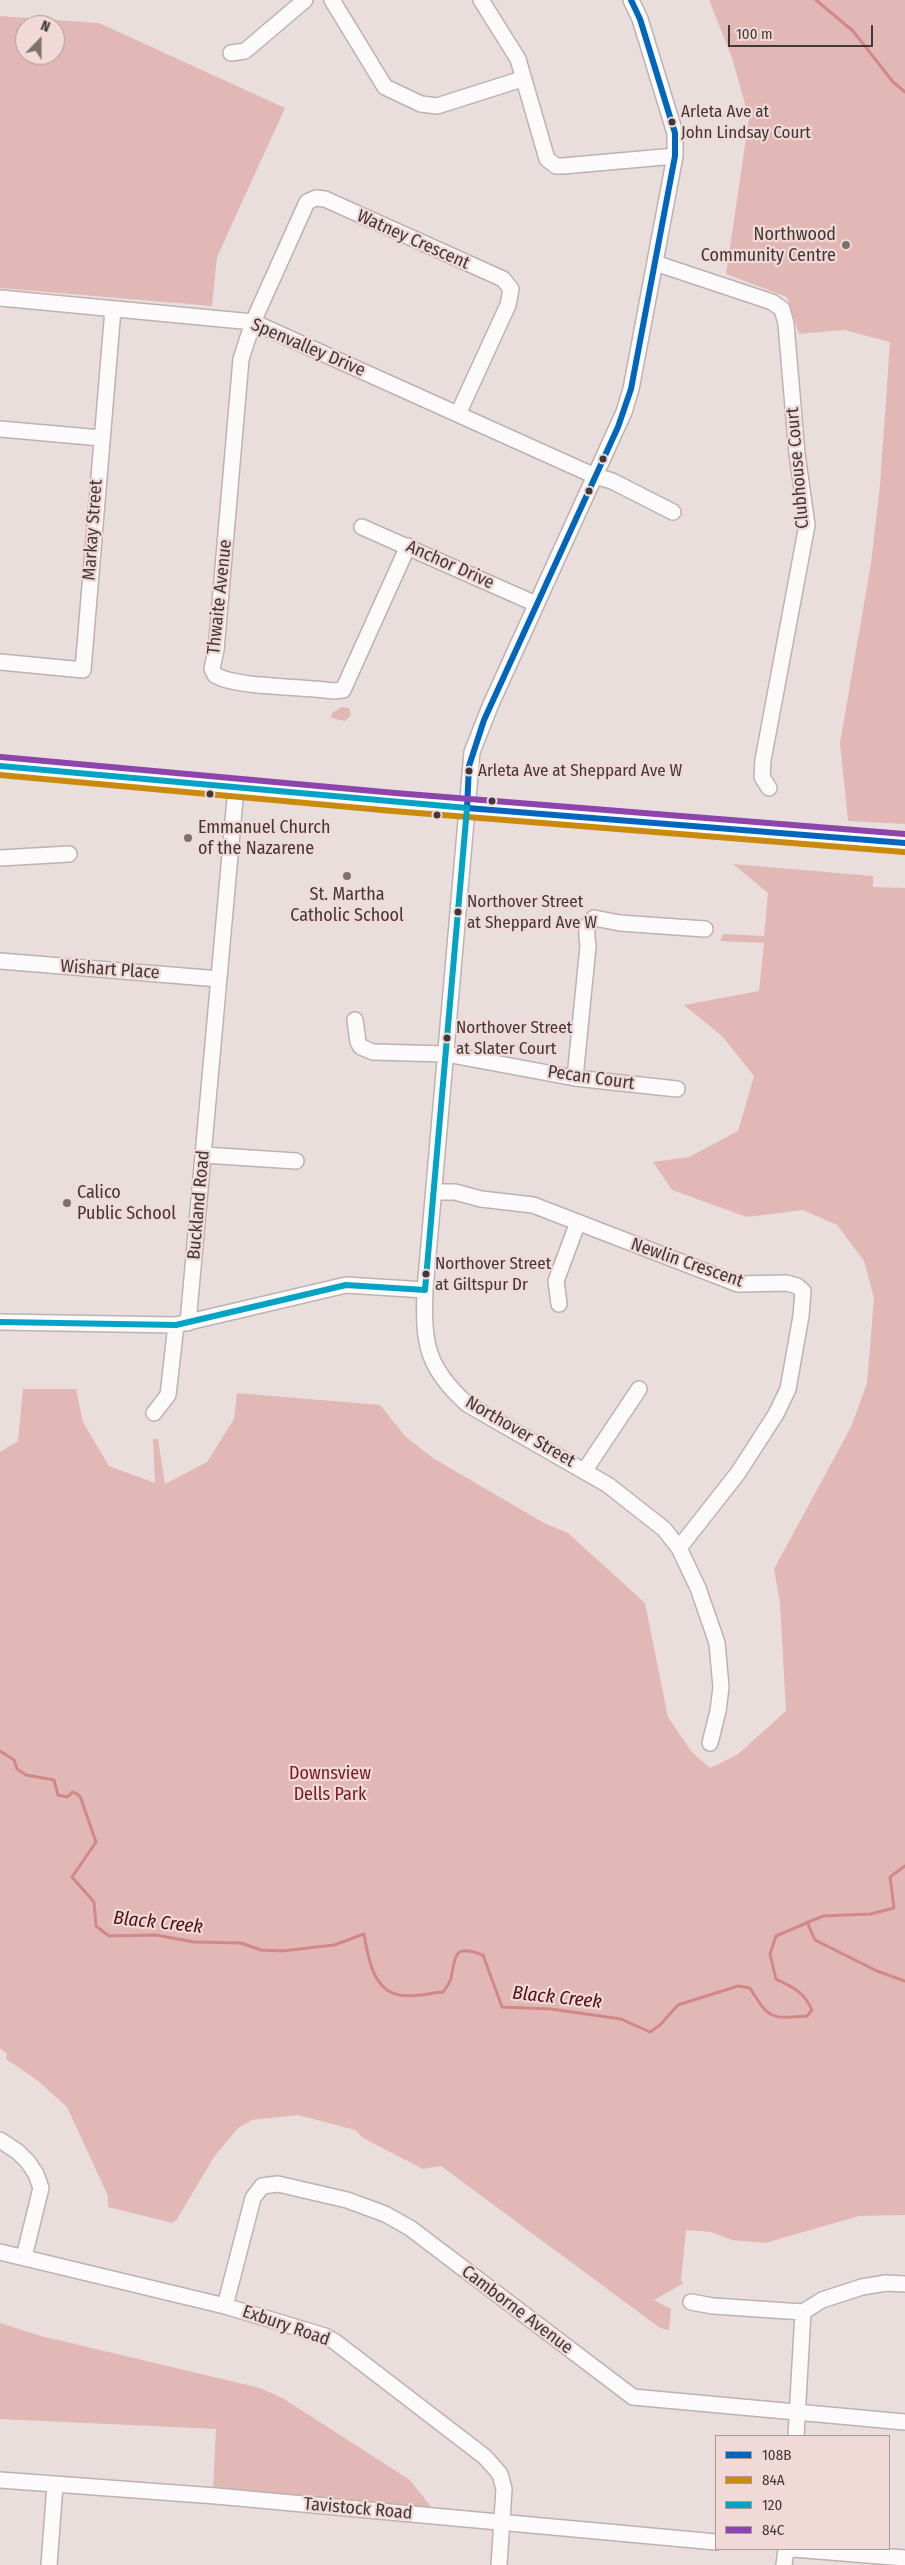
<!DOCTYPE html>
<html>
<head>
<meta charset="utf-8">
<style>
	body { margin:0 }
	#map { position:relative; width:905px; height:2565px; overflow:hidden; background:#eadedd; font-family:"Fira Sans Condensed",sans-serif }
	canvas { display:block }
	.legend { position:absolute; left:715px; top:2435px; width:175px; height:115px; box-sizing:border-box; background:#f0d9d7; border:1px solid #aa9997; margin:0; padding:6px 9px; list-style:none; font-size:15px; color:#413837 }
	.legend li { display:flex; align-items:center; gap:10px; height:25px }
	.legend b { width:25px; border:1px solid #aa9997 }
	.north { position:absolute; left:15px; top:15px; width:50px; height:50px; box-sizing:border-box; background:#f0d9d7; border:1px solid #aa9997; border-radius:50%; rotate:22deg; font-size:14px; font-weight:700; line-height:20px; text-align:center; color:#413837 }
	.north::after { content:''; display:block; margin:auto; width:18px; height:22px; background:#7c7271; clip-path:polygon(50% 0,100% 100%,50% 72%,0 100%) }
	.scale { position:absolute; left:728px; top:25px; width:145px; height:22px; box-sizing:border-box; border:2px solid #413837; border-top:0; padding-left:6px; font-size:15px; line-height:18px; white-space:nowrap; color:#413837; -webkit-text-stroke:4px #f0d9d7; paint-order:stroke }
</style>
</head>
<body>
<div id="map">
<canvas width="905" height="2565"></canvas>
<ul class="legend">
<li><b style="height:6px;background:#0065bd"></b>108B</li>
<li><b style="height:6px;background:#ca8a0e"></b>84A</li>
<li><b style="height:6px;background:#03a3c6"></b>120</li>
<li><b style="height:6px;background:#8e44ad"></b>84C</li>
</ul>
<div class="north">N</div>
<div class="scale">100 m</div>
</div>
<script>
const ctx = document.querySelector('canvas').getContext('2d');
ctx.lineJoin = 'round';
function fillPath(path, color) { ctx.fillStyle = color; ctx.fill(path, 'evenodd'); }
function trace(path, color, width, dash) { ctx.strokeStyle = color; ctx.lineWidth = width; ctx.lineCap = dash ? 'butt' : 'round'; ctx.setLineDash(dash || []); ctx.stroke(path); }
function write(font, color, halo, rows, align = 'center') {
  ctx.font = font + ' "Fira Sans Condensed",sans-serif'; ctx.lineWidth = 4.5; ctx.setLineDash([]); ctx.textBaseline = 'middle'; ctx.strokeStyle = halo; ctx.fillStyle = color; for (const [text, x, y, turn = 0] of rows) {
    ctx.save(); ctx.translate(x, y); ctx.rotate((+turn || 0) * Math.PI / 180); ctx.textAlign = isNaN(turn) ? turn : align; if (halo) ctx.strokeText(text, 0, 0); ctx.fillText(text, 0, 0); ctx.restore();
  }
}
fillPath(new Path2D(`
	M709,0H905V824L848,821L840,743L871,563L880,485L890,342L844,330L799,334L787,297L726,274L749,118L732,58Z
	M0,16L99,23L285,108L217,257L212,306L0,288ZM25,25H55V55H25Z
	M341,707L349,708L351,715L345,721L331,718L332,713Z
	M733,864L873,876V887L905,888V2215L859,2216L765,2243L732,2240L711,2232L686,2230L681,2281L684,2283L654,2300L671,2309L669,2330L660,2328L441,2166L423,2169L363,2138L355,2130L298,2115L252,2120L238,2128L214,2157L176,2221H173V2223L108,2207V2196L67,2107L37,2080L6,2059L7,2054L0,2048V1452L18,1441L23,1389H76L83,1422L109,1466L155,1483L153,1439H158L165,1484L207,1462L234,1419L237,1393L380,1405L405,1436L433,1458L544,1523L568,1533L645,1603L668,1717L691,1751L710,1768L737,1755L786,1711L780,1603L774,1569L851,1427L867,1383L874,1298L864,1261L837,1225L803,1210L747,1217L672,1190L653,1162L689,1157L738,1131L754,1076L722,1036L684,1005L759,991L764,943L720,941L723,934L764,936L768,893Z
	M0,2323L41,2336L260,2388L284,2399L410,2480L432,2508L213,2490L216,2429L0,2419Z`), '#e2b8b6');
trace(new Path2D(`
	M816,0L853,31L893,82L905,92
	M0,1751L14,1760L17,1769L26,1775L54,1780L58,1795L67,1797L73,1792L80,1796L96,1842L72,1877L94,1902L96,1926L109,1936L156,1935L194,1942L241,1943L261,1950L282,1951L334,1945L364,1934C368,1956 372,1989 399,1995C412,1998 430,1993 443,1992C446,1988 450,1983 451,1978C456,1954 454,1944 483,1955L502,2007L551,2009L621,2019L650,2032L660,2025L678,2005L738,1986L750,1988C769,2019 770,2019 807,2016L812,2010C804,1992 793,1987 776,1979L770,1954L776,1936L823,1916L871,1914L894,1908L890,1877L905,1866
	M807,1922L815,1940L877,1971L905,1981`), '#d28887', 3);
const minor = new Path2D(`
	M332,0L385,87L421,104L437,106L522,79
	M481,0L518,59L547,159L556,166H563L675,156
	M631,0L640,19L675,133V156L631,389L624,412L491,704L472,752L425,1290C423,1343 426,1367 467,1404L608,1485L664,1529L679,1548L698,1588L717,1643L721,1687L718,1711L710,1743
	M231,53L245,51L305,0
	M655,263L772,302L782,309L786,324L797,454L807,525L763,760L762,777L769,788
	M0,298L253,322L595,476L612,481L673,512
	M0,429L101,438
	M362,527L536,604
	M408,546L343,690L333,691C305,686 236,688 215,675L212,669L216,650L241,359L253,322L307,202L316,198L325,199L503,279L511,289L508,305L458,414
	M0,662L83,670L113,309
	M0,858L69,854
	M0,961L219,979
	M355,1020L358,1042L361,1047L373,1052L446,1054L575,1078L677,1089
	M575,1078L588,946C587,935 584,926 594,918L620,923L705,929
	M204,1155L296,1161
	M435,1192H455L481,1199L533,1205L738,1284L787,1283L797,1286L803,1291L801,1316L788,1389L776,1414L738,1473L679,1548
	M559,1304L556,1281L578,1222
	M0,1322L176,1325L346,1285L425,1290
	M188,1323L236,788
	M154,1413L168,1395L176,1325
	M585,1470L639,1389
	M0,2140L18,2152L28,2162L36,2174L41,2188L24,2257
	M0,2252L225,2306L325,2336L334,2341L485,2457L500,2474L504,2489L499,2565
	M691,2302L713,2306L803,2312L822,2300L862,2287L886,2283L905,2284
	M225,2306L253,2198L262,2186L278,2184L347,2200L385,2214L410,2228L633,2397L905,2422
	M796,2436L803,2312
	M0,2480L216,2496L716,2542
	M793,2549L905,2558
	M49,2565L55,2485
	M784,2565L786,2549`);
const major = new Path2D(`
	M0,766L394,802L905,843`);
trace(minor, '#bcb2b1', 18);
trace(major, '#bcb2b1', 21);
trace(minor, '#fcfafa', 15);
trace(major, '#fcfafa', 19);
trace(new Path2D(`
	M467,808L469,766L484,720L618,427L631,389L675,156V133L640,19L631,0
	M467,808L905,843`), '#0065bd', 6);
trace(new Path2D(`
	M0,775L393,811L904,852`), '#ca8a0e', 6);
trace(new Path2D(`
	M0,766L467,808
	M0,1322L176,1325L346,1285L425,1290L467,808`), '#03a3c6', 6);
trace(new Path2D(`
	M1,757L395,793L905,834`), '#8e44ad', 6);
for (const [x, y, r, color] of [
	[672,122,4.5,"#413837"],
	[846,245,5,"#7c7271"],
	[603,459,4.5,"#413837"],
	[589,491,4.5,"#413837"],
	[469,771,4.5,"#413837"],
	[210,794,4.5,"#413837"],
	[492,801,4.5,"#413837"],
	[437,815,4.5,"#413837"],
	[188,838,5,"#7c7271"],
	[347,876,5,"#7c7271"],
	[458,912,4.5,"#413837"],
	[447,1038,4.5,"#413837"],
	[67,1203,5,"#7c7271"],
	[426,1274,4.5,"#413837"]
]) { const dot = new Path2D(); dot.arc(x, y, r, 0, 2 * Math.PI); ctx.fillStyle = color; ctx.fill(dot); trace(dot, '#f0d9d7', 2); }
write('17px', '#413837', '#f0d9d7', [
	["Arleta Ave at",681,112],
	["John Lindsay Court",681,133],
	["Arleta Ave at Sheppard Ave W",478,771],
	["Northover Street",467,902],
	["at Sheppard Ave W",467,923],
	["Northover Street",456,1028],
	["at Slater Court",456,1049],
	["Northover Street",435,1264],
	["at Giltspur Dr",435,1285]
], 'left');
write('18px', '#413837', '#f0d9d7', [
	["Northwood",836,235,"right"],
	["Community Centre",836,256,"right"],
	["Emmanuel Church",198,828],
	["of the Nazarene",198,849],
	["St. Martha",347,895,"center"],
	["Catholic School",347,916,"center"],
	["Calico",77,1193],
	["Public School",77,1214]
], 'left');
write('18px', '#413837', '#f0d9d7', [
	["Watney Crescent",413,240,24],
	["Spenvalley Drive",308,348,23],
	["Clubhouse Court",798,468,-95],
	["Markay Street",93,530,-86],
	["Anchor Drive",450,565,24],
	["Thwaite Avenue",220,597,-84],
	["Wishart Place",110,970,4],
	["Pecan Court",591,1078,8],
	["Buckland Road",199,1205,-85],
	["Newlin Crescent",687,1263,19],
	["Northover Street",520,1432,30],
	["Camborne Avenue",517,2310,37],
	["Exbury Road",286,2326,19],
	["Tavistock Road",358,2509,5]
]);
write('18px', '#771920', '#f0d9d7', [
	["Downsview",330,1774],
	["Dells Park",330,1795]
]);
write('italic 19px', '#510f14', '#f0d9d7', [
	["Black Creek",158,1923,6],
	["Black Creek",557,1998,6]
]);
</script>
</body>
</html>
